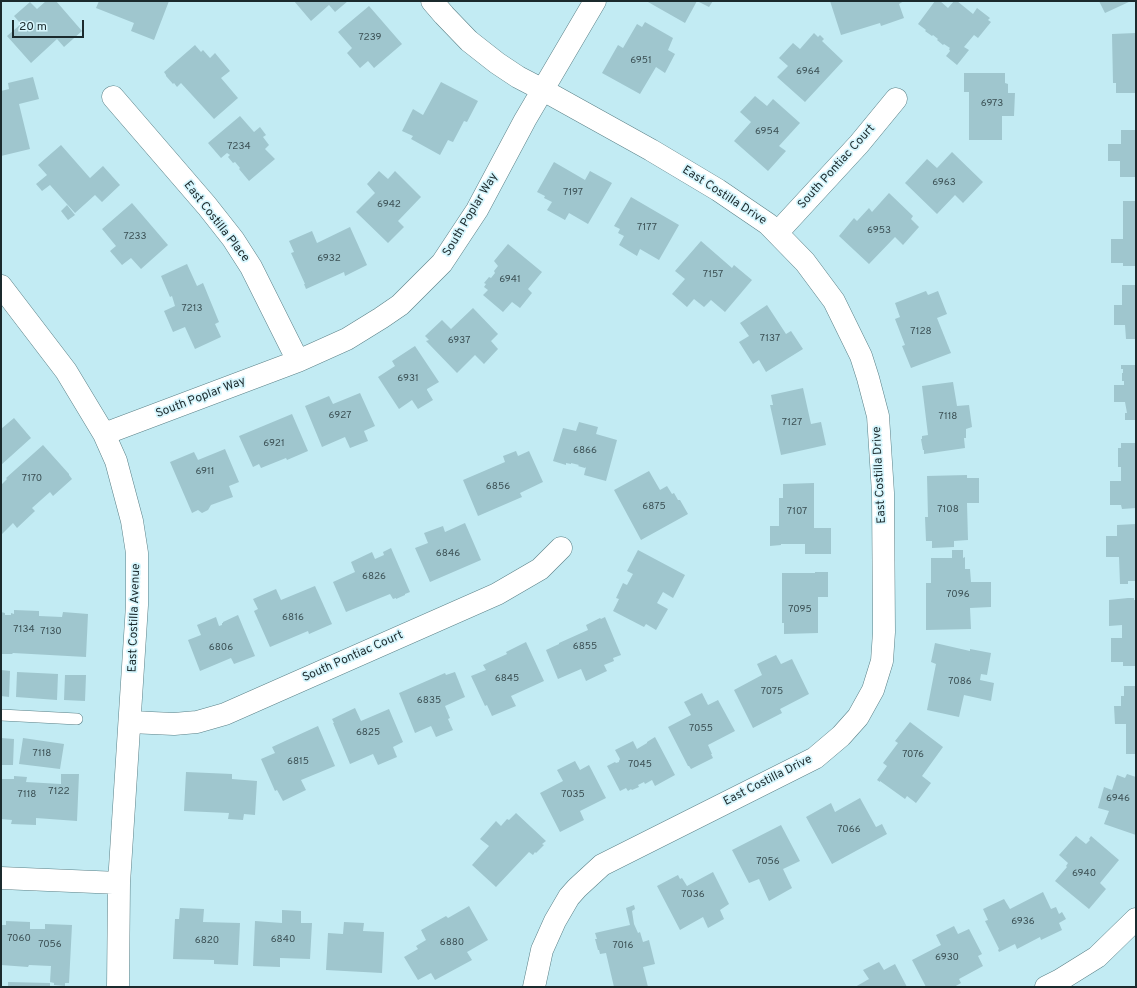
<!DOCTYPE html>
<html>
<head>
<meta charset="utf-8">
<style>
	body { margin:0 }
	#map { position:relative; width:1137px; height:988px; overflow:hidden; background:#c2ebf3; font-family:Overpass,sans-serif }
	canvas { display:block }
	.frame { position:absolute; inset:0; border:2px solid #1b2a2d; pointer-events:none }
	.scale { position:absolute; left:12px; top:20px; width:72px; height:18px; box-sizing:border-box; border:2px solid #1b2a2d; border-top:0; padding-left:5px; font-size:12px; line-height:14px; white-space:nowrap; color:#1b2a2d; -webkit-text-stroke:3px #d6f6fd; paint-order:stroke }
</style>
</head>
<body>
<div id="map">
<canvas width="1137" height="988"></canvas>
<div class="frame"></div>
<div class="scale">20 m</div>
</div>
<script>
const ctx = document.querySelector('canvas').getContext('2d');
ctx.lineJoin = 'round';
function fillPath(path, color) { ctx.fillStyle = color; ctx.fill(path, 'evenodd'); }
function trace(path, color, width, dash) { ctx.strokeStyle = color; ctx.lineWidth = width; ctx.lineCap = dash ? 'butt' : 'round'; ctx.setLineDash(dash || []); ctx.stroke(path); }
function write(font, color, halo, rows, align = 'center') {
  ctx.font = font + ' Overpass,sans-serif'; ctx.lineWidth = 3.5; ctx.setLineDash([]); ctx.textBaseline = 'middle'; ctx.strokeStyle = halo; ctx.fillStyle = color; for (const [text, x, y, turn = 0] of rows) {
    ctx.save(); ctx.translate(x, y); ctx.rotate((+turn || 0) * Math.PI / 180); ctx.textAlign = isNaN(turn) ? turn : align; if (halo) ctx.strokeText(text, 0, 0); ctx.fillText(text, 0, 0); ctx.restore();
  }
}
fillPath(new Path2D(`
	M46,1H56L82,31L64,47L57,39L31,63L7,36L21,24L14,16L30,2L37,9Z
	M99,1H169L154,40L131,31L134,23L96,8Z
	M294,1H348L335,12L329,5L311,21Z
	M649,1H697L685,23L648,2Z
	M697,1H713L709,7Z
	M830,1H904L899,4L904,18L881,26L880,23L841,35Z
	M935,1H940L948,8L954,1H957L973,14L977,8L990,18L988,20L991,22L978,38L974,35L964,47L969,50L957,65L946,56L950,51L949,49L950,48L944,44L943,45L937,40L938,39L933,35L932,36L925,31L926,30L918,24Z
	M1099,1H1131L1105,13Z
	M369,6L402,44L374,68L368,61L360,68L347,53L352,48L338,32Z
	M645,22L673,38L668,50L675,54L665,73L656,67L640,94L602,73L618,45L623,48L637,24L642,27Z
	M814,33L818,37L820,35L824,39L822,41L843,61L805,102L777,77L788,66L779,58L793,43L800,49Z
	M1136,33V93H1116V83H1113L1112,34Z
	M195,45L201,52L203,50L210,58L215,53L230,71L221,78L238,98L214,119L181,83L177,87L174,83L173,84L166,76V75L164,72Z
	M964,73H1005V83L1008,84V93H1015L1014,116H1002V140H969V92H964Z
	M33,77L39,99L19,104L30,149L1,156V91L9,89L8,83Z
	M441,82L478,101L467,122L464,121L453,142L448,140L440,155L411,139L413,136L402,131L413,109L423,115Z
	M755,96L767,106L773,99L800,123L779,146L786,151L768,171L734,141L751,122L740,112Z
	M240,116L254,132L260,127L266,135L263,137L269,145L265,149L275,159L249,181L239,169L240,168L235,162L233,163L228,157L230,155L227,153L221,158L208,143Z
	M1121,130H1136V177H1120V161H1108V144H1121Z
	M61,145L90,178L103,166L120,185L102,202L95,195L75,213L50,185L42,191L36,184L47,175L38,165Z
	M952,152L983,182L963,203L955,195L937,214L905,183L927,159L937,168Z
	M554,162L585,180L590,171L612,183L588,224L569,213L565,220L547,210L552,202L544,198L545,196L537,192Z
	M379,171L388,179L395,171L421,197L398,221L404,227L388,243L356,212L375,193L367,184Z
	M889,193L913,216L911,219L919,227L903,245L895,237L869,264L839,236L854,218L857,221L869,208L872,212Z
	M631,197L679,225L659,260L640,249L637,256L619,245L624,236L618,233L620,229L614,226Z
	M1123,201H1136V266H1123V263H1111V239H1123Z
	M132,203L168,245L141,269L131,258L122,265L110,251L116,246L102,229Z
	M67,205L75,215L68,220L61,211Z
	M350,227L367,265L345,276L344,272L306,289L304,284H305L291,253L294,252L289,241L312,231L317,243Z
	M701,241L732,268L734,265L752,280L725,312L711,300L704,307L694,299L687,307L672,294L685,279L675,271Z
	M508,244L542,272L528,289L532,293L520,308L512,302L503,312L483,295L488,290L484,287L486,284L484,283L489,277L491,278L495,273L494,271L498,266L494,261Z
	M187,264L197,286L203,283L219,322L215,324L221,337L195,349L185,327L173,332L164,311L175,306L172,296L170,297L161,276Z
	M1122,285H1136V339H1126L1125,325H1114V305H1122Z
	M926,291L928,295L938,291L947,314L937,318L951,353L911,368L902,346L905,345L895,319L900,317L895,303Z
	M767,305L786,334L791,331L803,349L766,372L759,360L753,364L739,342L749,336L740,323Z
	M473,308L498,334L491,341L498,349L484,364L475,355L457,373L426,341L429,340L425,336L442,320L451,329Z
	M415,346L439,382L427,389V390L433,400L418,409L412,400L399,409L378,377L395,366L392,361Z
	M1121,365H1136V420H1125V413H1127L1125,402H1114V385H1124V381H1122V373H1123V369H1121Z
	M953,382L957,406L969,405L972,427L966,429V438H964L965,448L924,454V450H923L921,439H922V436L928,435L922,386Z
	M803,388L811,424L821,422L826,445L781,455L770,405H773L771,395Z
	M360,393L375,426L364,431L368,441L350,448L345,437L322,447L305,406L329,396L333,404Z
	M292,414L308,451L287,460L286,458L261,468L259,464L253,467L239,436Z
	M14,418L31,438L1,465V429Z
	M579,422L598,427L596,434L617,440L606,481L584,475L586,467L585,468L578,466L579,465L571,463V464L566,463V465L553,461L563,428L576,431Z
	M1121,443H1136V508L1122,509L1121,505H1110V481H1121V467H1118V448H1121Z
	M43,445L69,474V475L72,479L53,496L50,492L32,508L35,511L17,528L13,523L1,535V485L7,479L6,478Z
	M225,449L239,482L229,486L233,497L211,505L208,510L202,513L198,510L192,513L170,462L194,452L198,460Z
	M516,451L518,456L529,451L543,482L520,493L522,497L478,516L463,480L505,462L503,456Z
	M649,471L660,490L667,486L672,494L674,493L678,500H680L688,514L641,540L614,490Z
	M967,475V478H979V503H967L968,540L954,541V547L932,548V541H926L925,517H928L927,476Z
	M814,483V528H831V554H805V544H781V545L770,546V526H779V498H783V484Z
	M465,523L481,560L430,582L415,548L428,543L424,533L443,526L445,532Z
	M1136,524V581H1128V584H1120L1119,557H1106V536H1117V525Z
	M391,548L410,592L405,594V595L396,599V598L393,599L390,594L346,612L333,582L355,572L351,562L372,552L375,559L384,555L383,552Z
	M638,550L685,575L673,598L663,592L657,603L668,609L656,630L646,624L644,627L613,611L619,599L616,598L623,583L627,585L633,574L627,571Z
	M952,550H963V558L965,557V569H970L971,582H991V607L970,608L971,629L926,630V583H931V558H952Z
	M815,572H828V597H818V633L784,634V623H782V573H815Z
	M315,586L332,624L309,634L308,631L270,647L254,611L258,609L253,599L276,589L281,600Z
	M1128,598H1134V600H1136V666H1123V662H1111V638H1122V625L1109,626V600Z
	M14,610L39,611V616L62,617L63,612L88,614L86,657L13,653L12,654H1V612L5,613V615H11V613L14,614Z
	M238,615L255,656L234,664L231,658L200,671L188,640L201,635L197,625L216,617L219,626L222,625V623H223V622Z
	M605,617L621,655L613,658L614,661L604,665L607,671L586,681L581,669L558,679L546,650L559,644V643L588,630L586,625L600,618L601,619Z
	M526,642L544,681L511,696L516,706L492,716L487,705L485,706L471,676L486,670L483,665L507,654L506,652Z
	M935,643L970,651V649L991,653L987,675L981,674L980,680L994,683L991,701L964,695L959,717L927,710L936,664L931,662Z
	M776,655L781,664L792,659L809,694L780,709L782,713L753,728L734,690L762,675L757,664Z
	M1,670L10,671L9,697L1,696Z
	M17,672L58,674L57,700L16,697Z
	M455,672L465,697L445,706L450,718L448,719L453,730L436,737L431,726L415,733L399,693L445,673L446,675Z
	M65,675H86L85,701L64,700Z
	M1124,686H1136V754H1126V724H1115L1114,706H1121V696H1124Z
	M702,693L708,705L718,700L735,731L708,745L712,754H711L713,758L691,769L689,766H688L668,727L691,715L684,702Z
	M355,708L361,721L389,709L403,742L393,747L397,757L378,765L373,754L350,764L333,723H334L332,719Z
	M910,722L943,747L922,776L931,783L916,803L907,796L905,799L880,781V782L877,780L887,766L883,763L898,743L895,741Z
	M318,726L335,766L301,780L306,790L283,801L277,790L275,791L261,759L275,753L272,747Z
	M655,737L675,775L655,786L652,780L645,784L644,782L638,785L639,787L632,790L631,789L628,791L626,788L620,791L607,766L615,762L616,763L619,762V761L620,759L615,750L633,741L637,749L647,743V742Z
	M1,738L14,739L13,765H1Z
	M23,738L64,744L60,769L19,764Z
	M575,761L580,770L589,765L606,798L580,811L584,820L560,832L540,793L563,781L557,770Z
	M186,772L232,774V779L257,781L255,815L244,814L243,820L228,819L229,813L184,811Z
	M61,774H79L77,821L36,818V825L11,824L12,820L1,819V779H14V776L27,777L26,782L61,784Z
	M1127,774L1136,777V835L1104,824L1109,811L1098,808L1104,787L1112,790L1117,775L1125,778Z
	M860,798L876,827L882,824L887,834L832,864L806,817L831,803L835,812Z
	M516,813L546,841L542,844L544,845L536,853L535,852L533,855L529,852L496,887L472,865L489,846L480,839L496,821L501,826L507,819L509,820Z
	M781,825L800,861L783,869L792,888L769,901L759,879L749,883L732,850Z
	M1076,836L1086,844L1090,840L1089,839L1091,836L1119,860L1100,883L1106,889L1089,909L1055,881L1067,867L1066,866L1068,863L1059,855Z
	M713,872L729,904L720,910L724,919L708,928L703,917L680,930L657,886L678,875L680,879L682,878L687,886Z
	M1043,892L1051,909L1056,907L1059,914L1062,912L1066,919L1059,923L1062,930L1041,940L1040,937L1017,949L1015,944L999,952L998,950L999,949L985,921L988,920L983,909L1004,899L1010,909Z
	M634,905L635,909L632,911L634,924L638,933L640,932L643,942L649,940L655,964L643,967L648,987H614L606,953L600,954L599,950H598L595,939H597L595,933L630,925L626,908Z
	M469,906L488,940L467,952L472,960L435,980L431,973L418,980L404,957L418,949L416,946L426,940L421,930L446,916L448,918Z
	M180,908L204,909L203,922L240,923L238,965L214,964V960L173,959L175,919H179Z
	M282,910L301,911V923H312L310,959L280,958V967L253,966L255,921L282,923Z
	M6,921L30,922V929H45V924L72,925L69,983H65V986L54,985V983L50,982L51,966L29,965L28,967L1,965V925H6Z
	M344,922L364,923L363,931L384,932L382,973L326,970L328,933L343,934Z
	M954,926L958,934L969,929L982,954L978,956L983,966L959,979L961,983L954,987H926L912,960L941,945L936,935Z
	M879,962L884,970L895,964L907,987H855L869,979L863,970Z
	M8,982L50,983V987H8Z`), '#9fc6ce');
const service = new Path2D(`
	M1,715L77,719`);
const minor = new Path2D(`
	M432,1L444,15L469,41L497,63L518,77L543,90L651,150L718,190L768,224L805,262L834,301L861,356L868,378L878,416L883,493L884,632L882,661L873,690L858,717L841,736L815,758L602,865L577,888L569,897L555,921L542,950L534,987
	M113,97L207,206L233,239L251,267L298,361
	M777,233L859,144L896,99
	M1,286L66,371L104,434L116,461L132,521L137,553V605L119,883L118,987
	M104,434L298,361L347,339L381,318L400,305L442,263L477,210L525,120L595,1
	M130,722L174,724L197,722L225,714L497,594L540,569L561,548
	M1,878L119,883
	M1046,987L1060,980L1097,957L1136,919`);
trace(service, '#5a8087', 12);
trace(minor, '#5a8087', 23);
trace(service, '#fff', 11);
trace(minor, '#fff', 22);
write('10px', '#3c5155', null, [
	["7239",370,38],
	["6951",641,61],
	["6964",808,72],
	["6973",992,104],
	["6954",767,132],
	["7234",239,147],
	["6963",944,183],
	["7197",573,193],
	["6942",389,205],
	["7177",647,228],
	["6953",879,231],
	["7233",135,237],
	["6932",329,259],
	["7157",713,275],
	["6941",510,280],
	["7213",192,309],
	["7128",921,332],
	["7137",770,339],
	["6937",459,341],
	["6931",408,379],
	["6927",340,416],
	["7118",948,417],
	["7127",792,423],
	["6921",274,444],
	["6866",585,451],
	["6911",205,472],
	["7170",32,479],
	["6856",498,487],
	["6875",654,507],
	["7108",948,510],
	["7107",797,512],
	["6846",448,554],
	["6826",374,577],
	["7096",958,595],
	["7095",800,610],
	["6816",293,618],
	["7134",24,630],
	["7130",51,632],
	["6855",585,647],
	["6806",221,648],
	["6845",507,679],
	["7086",960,682],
	["7075",772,692],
	["6835",429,701],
	["7055",701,729],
	["6825",368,733],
	["7118",42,754],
	["7076",913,755],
	["6815",298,762],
	["7045",640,765],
	["7122",59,792],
	["7118",27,795],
	["7035",573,795],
	["6946",1118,799],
	["7066",849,830],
	["7056",768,862],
	["6940",1084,874],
	["7036",693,895],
	["6936",1023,922],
	["7060",19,939],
	["6840",283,940],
	["6820",207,941],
	["6880",452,943],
	["7056",50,945],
	["7016",623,946],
	["6930",947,958]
]);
write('12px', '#1b2a2d', '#d6f6fd', [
	["South Pontiac Court",837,167,-48],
	["East Costilla Drive",724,196,33],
	["South Poplar Way",471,215,-59],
	["East Costilla Place",216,222,52],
	["South Poplar Way",201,398,-21],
	["East Costilla Drive",880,475,-93],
	["East Costilla Avenue",135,618,-88],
	["South Pontiac Court",353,657,-24],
	["East Costilla Drive",768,781,-27]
]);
</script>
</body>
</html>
